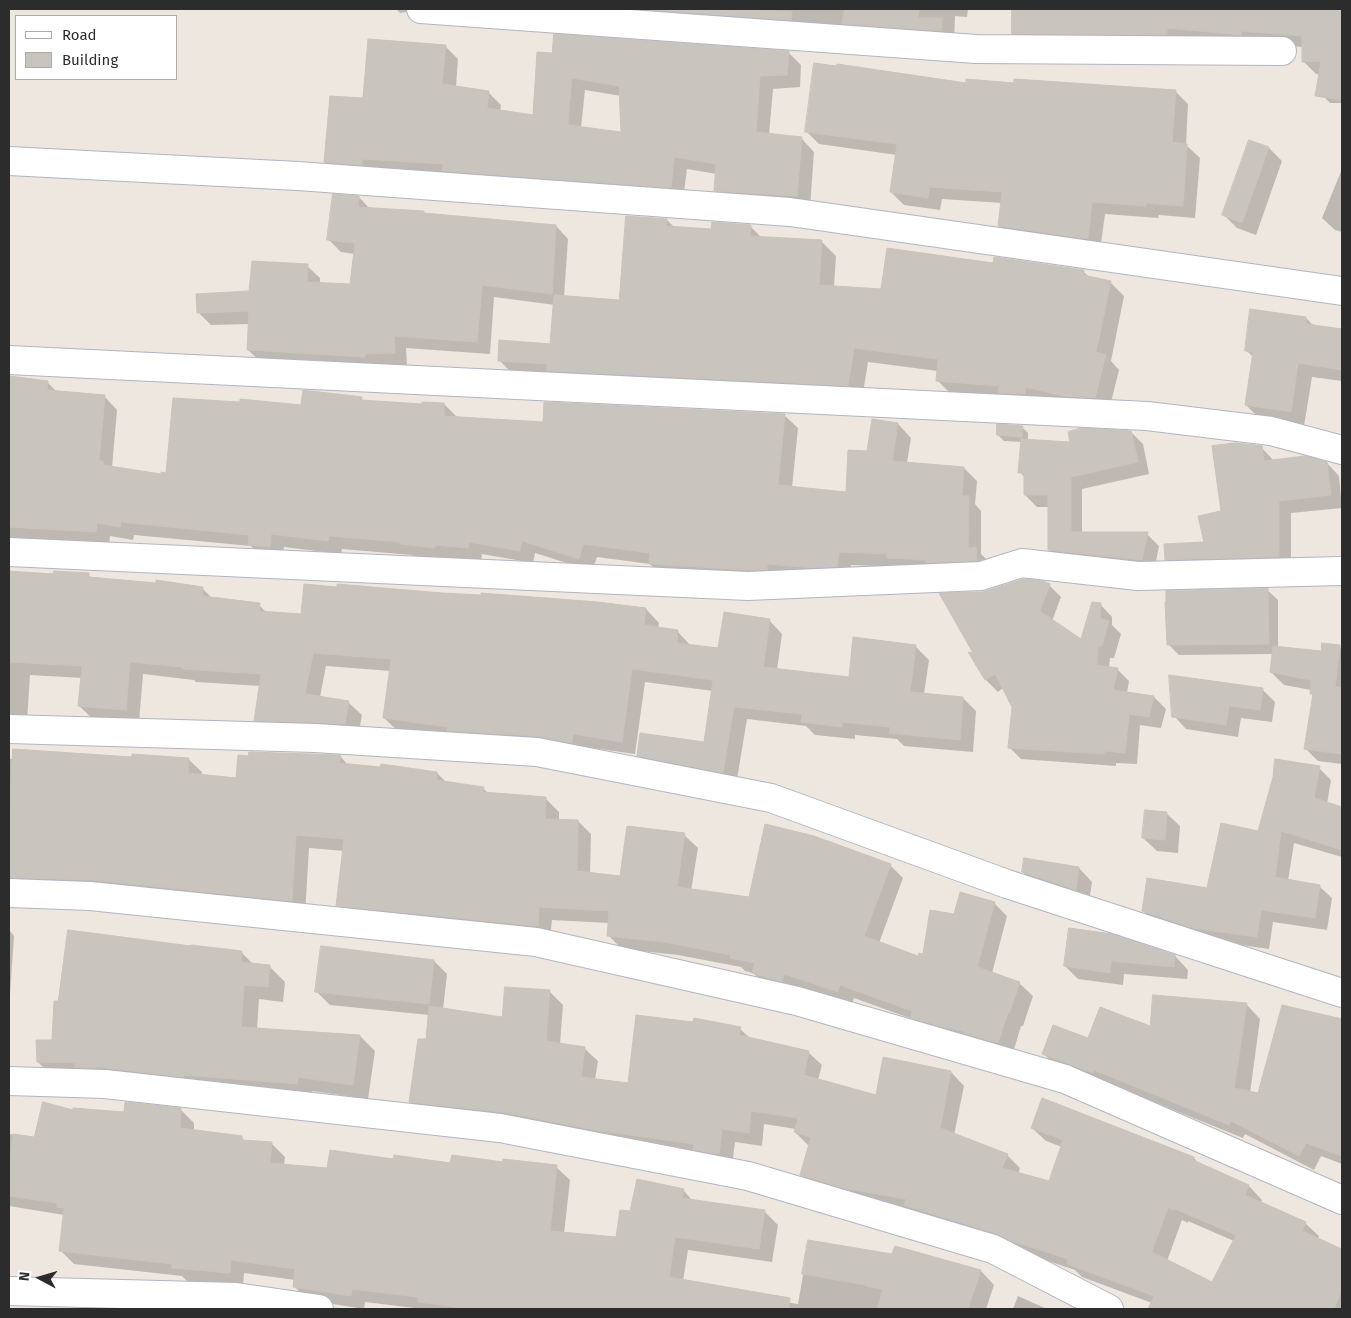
<!DOCTYPE html>
<html>
<head>
<meta charset="utf-8">
<style>
	body { margin:0 }
	#map { position:relative; width:1351px; height:1318px; overflow:hidden; background:#eee7df; font-family:"Fira Sans",sans-serif }
	canvas { display:block }
	.frame { position:absolute; inset:0; border:10px solid #2c2c2c; pointer-events:none }
	.legend { position:absolute; left:15px; top:15px; width:162px; height:65px; box-sizing:border-box; background:#fff; border:1px solid #ababab; margin:0; padding:6px 9px; list-style:none; font-size:15px; color:#2c2c2c }
	.legend li { display:flex; align-items:center; gap:10px; height:25px }
	.legend b { width:25px; border:1px solid #ababab }
	.north { position:absolute; left:15px; top:1253px; width:50px; height:50px; -webkit-text-stroke:4px #fff; paint-order:stroke; rotate:276deg; font-size:14px; font-weight:700; line-height:20px; text-align:center; color:#2c2c2c }
	.north::after { content:''; display:block; margin:auto; width:18px; height:22px; background:#2c2c2c; clip-path:polygon(50% 0,100% 100%,50% 72%,0 100%) }
</style>
</head>
<body>
<div id="map">
<canvas width="1351" height="1318"></canvas>
<div class="frame"></div>
<ul class="legend">
<li><b style="height:6px;background:#fff"></b>Road</li>
<li><b style="height:14px;background:#c9c4be"></b>Building</li>
</ul>
<div class="north">N</div>
</div>
<script>
const ctx = document.querySelector('canvas').getContext('2d');
ctx.lineJoin = 'round';
function fillPath(path, color) { ctx.fillStyle = color; ctx.fill(path, 'evenodd'); }
function trace(path, color, width, dash) { ctx.strokeStyle = color; ctx.lineWidth = width; ctx.lineCap = dash ? 'butt' : 'round'; ctx.setLineDash(dash || []); ctx.stroke(path); }
fillPath(new Path2D(`
	M396,9H427L400,13Z
	M476,9H968L967,17L955,16L954,43Z
	M1013,9H1342V103H1330L1317,90L1320,74H1316L1303,61V47L1254,43L1026,46L1014,33Z
	M445,46L458,59L456,87L488,92L501,105L500,111L534,116L539,54L788,52L801,65L800,87L773,89L769,135L802,139L814,152L810,208L728,203L715,190L717,174L687,169L683,200L338,175L325,162L364,100ZM585,90L621,96L622,134L581,128Z
	M967,84L1175,91L1188,104L1186,145L1200,158L1195,218L1159,215L1158,218L1105,214L1100,251L1012,239L999,225L1002,203L942,199L940,210L904,205L891,192L897,155L819,144L806,131Z
	M1269,148L1282,161L1256,235L1237,228L1224,215Z
	M1342,169V232L1335,230L1322,218Z
	M359,197L370,209L424,212L426,215L556,226L568,239L564,297L620,302L667,220L675,228L713,230L750,226L762,238L822,242L836,256L834,287L882,291L994,265L1083,271L1090,278L1110,282L1124,296L1111,361L1119,370L1109,411L952,395L938,381V371L868,362L862,399L513,374L499,360L552,345L555,305L494,297L490,354L406,348L407,365L377,366L261,362L248,350L250,324L211,325L198,312L250,292L307,266L320,278V284L351,286L355,254L341,252L328,239Z
	M1306,318L1314,326L1342,330V381L1312,377L1304,426L1260,419L1246,405L1253,357L1246,350Z
	M9,378L47,382L58,393L104,396L117,410L112,468L162,476L302,406L361,398L365,402L423,406L444,404L458,418L544,423L784,415L798,428L792,488L847,494L868,453L898,424L911,438L907,463L964,468L977,481L975,504L981,511V554L989,562L897,567L851,565L850,579L663,577L650,564L597,557L592,571L535,553L533,563L482,554L481,561L448,558V561L414,557L412,555L342,549L341,554L284,547L282,560L263,558L251,546L134,535L133,540L110,536L109,545L9,542Z
	M1022,427L1028,433V440L1072,443L1131,432L1143,444L1149,474L1082,489V533L1147,534L1159,546L1154,572L1062,562L1050,550L1049,507H1037L1025,495V478L1020,472L1022,442L1004,441L998,435Z
	M1261,447L1274,461L1327,463L1339,476L1342,508L1291,513V569L1178,572L1166,559L1206,543L1222,512Z
	M9,573L202,588L213,599L259,605L267,613L302,615L646,609L659,623L658,628L677,631L691,646L719,649L769,620L782,634L777,670L850,679L915,646L929,660L924,694L963,698L976,711L973,752L904,746L897,739L855,735V739L815,735L806,726L747,719L736,785L651,769L638,755L705,744L713,691L645,682L635,754L586,747L585,755L398,731L384,718L391,671L326,666L320,697L348,702L362,715L358,737L268,733L255,720L261,686L196,682L194,680L143,674L139,723L93,719L79,706L82,678L30,675L27,721L9,720Z
	M1049,585L1061,597L1052,621L1082,641L1100,604L1112,617V625L1121,634L1114,658H1110L1109,668L1117,669L1129,681L1127,693L1154,697L1166,709L1161,728L1140,725L1137,764L1116,763V766L1021,759L1009,747L1013,706L1003,688L998,692L986,680L970,654H976L982,593Z
	M1267,590L1278,600V648L1322,653L1339,646L1342,649V764L1318,761L1305,748L1314,696L1311,693V690L1284,685L1271,672L1274,654L1179,655L1169,645Z
	M1262,689L1275,702L1272,722L1241,718L1238,737L1186,729L1174,716Z
	M340,756L348,765L437,773L446,782L483,788L489,794L546,799L559,812V820L578,821L591,834L590,874L621,877L684,835L698,848L691,891L750,899L890,865L903,878L879,943L919,958L924,956L955,916L994,903L1007,916L992,973L1019,983L1033,996L1023,1026H1021L1012,1056L926,1031L915,1020L854,998L852,1004L798,986L795,994L767,986L753,973L745,971L741,967L678,955L622,949L608,935L609,923L552,920L550,938L350,919L337,905L344,851L309,848L305,914L9,896V759H188L202,772V776L237,779Z
	M1319,768L1331,780L1327,804L1342,808V857L1294,843L1288,881L1319,886L1332,898L1327,930L1273,922L1269,949L1205,940L1156,923L1143,911L1208,889Z
	M1166,813L1180,826L1178,853L1157,851L1143,838Z
	M1079,868L1092,882L1089,902L1037,885L1023,872Z
	M9,930L14,936L9,1010Z
	M1070,930L1175,956L1188,970L1187,979L1124,974L1123,985L1078,979L1065,966Z
	M241,952L254,965L270,967L285,982L283,1002L259,999L257,1029L360,1036L375,1051L368,1099L312,1091V1099L53,1077L38,1062L53,1041Z
	M434,961L447,974L443,1010L503,1019L550,992L563,1005L560,1044L584,1048L598,1061L595,1080L629,1085L740,1029L751,1039L808,1052L822,1065L818,1080L877,1097L884,1059L951,1072L964,1086L954,1135L1007,1155L1020,1168L1018,1174L1050,1183L1062,1147L1046,1141L1032,1128L1194,1158L1199,1164L1249,1186L1262,1200L1261,1202L1305,1223L1319,1236L1317,1240L1342,1251V1309H1150L1152,1303L1082,1277L1075,1270L919,1218L912,1210L856,1201L815,1188L801,1175L809,1146L795,1132L796,1129L764,1124L762,1146L735,1142L732,1167L423,1115L410,1102L427,1041L429,1015L330,1005L317,992ZM1182,1220L1188,1223V1221L1234,1241L1212,1284L1167,1261Z
	M1246,1004L1260,1019L1250,1093L1259,1095L1283,1007L1342,1021V1164L1321,1156L1314,1170L1245,1134L1243,1138L1109,1084L1058,1068L1044,1054L1089,1040L1151,1028Z
	M180,1109L194,1123V1131L242,1138L245,1141L271,1143L285,1157L284,1165L328,1169L394,1160L451,1165L504,1164L556,1167L570,1180L564,1234L617,1238L631,1213L683,1190L693,1201L764,1211L778,1225L772,1262L688,1250L683,1281L758,1298L798,1304L809,1241L893,1256L896,1247L981,1271L994,1285L986,1309H422L365,1302L364,1309L308,1300L294,1286L295,1280L244,1273L243,1286L187,1281L182,1276L74,1264L60,1250L64,1215L9,1206V1134L35,1138L74,1111L125,1114Z
	M1018,1296L1047,1309H1013Z`), '#0003');
const building = new Path2D(`
	M635,9H750L792,12L791,20Z
	M845,9H919L918,18H942V31L842,24Z
	M1012,9H1342V100L1315,96L1321,61L1302,62V36L1241,31V35L1167,28V35L1012,34Z
	M554,34L789,51L787,75L760,76L756,132L802,137L797,196L714,191L716,164L674,157L671,188L442,171L443,164L362,159V165L324,162L330,96L363,98L368,39L446,45L442,84L489,91L487,108L533,115L537,52L552,53ZM572,78L619,86L621,132L568,125Z
	M814,63L836,66L837,64L966,83V79L1014,83V79L1176,90L1172,142L1187,144L1183,206L1146,203V206L1092,202L1088,239L998,226L1002,192L929,187L928,198L890,192L897,144L805,132Z
	M1249,140L1269,147L1242,223L1222,215Z
	M333,194L359,196L358,207L424,211V213L556,225L552,294L482,285L477,342L394,336L395,353L365,354V357L247,350L249,311L197,313L196,294L249,291L252,261L308,264L307,282L350,284L355,243L327,240Z
	M626,216L667,219L666,226L711,229L712,222L751,225L750,236L822,240L819,285L881,289L887,248L993,263L994,257L1084,270L1083,275L1111,281L1096,352L1106,355L1095,398L1064,396L1025,387V394L998,393L999,386L936,381L938,359L854,348L848,386L547,371V364L498,361L499,340L550,344L554,295L619,300Z
	M1250,309L1306,317V324L1342,329V370L1298,363L1291,412L1245,405L1253,352L1245,351Z
	M9,376L48,381L47,390L105,395L99,461H103V465L161,474V472L166,473L173,398L240,402V399L301,405L303,390L362,397L361,400L422,404V402L444,403V416L543,422L544,402L785,414L778,485L846,492L848,450L867,451L872,419L898,423L892,461L964,467L962,496H969L968,548L976,547L977,561L926,563V560L887,558V554L839,552L837,567L814,568L767,564V570H748L649,564L650,553L583,544L579,559L522,541L520,551L469,542L468,548L435,545V548L400,544V542L329,536L328,541L271,534L270,547L248,545L249,535L121,522L120,527L97,523L96,532L9,527Z
	M997,424L1023,426L1022,437L997,435Z
	M1082,428L1131,431L1138,462L1071,477V532H1148L1142,560L1048,550V495H1024V473H1018L1021,439L1070,442L1068,432Z
	M1236,443L1262,446L1264,461L1305,456L1327,462L1331,495L1279,501V557L1165,560L1164,544L1204,542L1198,516L1221,511L1212,446Z
	M9,571L53,574L54,571L89,573V577L156,583V580L203,587L202,596L260,603L259,611L301,614L304,584L337,587V584L442,593L481,595V593L598,602L646,608L644,625L678,630L677,643L718,648L724,612L770,619L763,667L849,677L853,637L916,645L910,692L963,697L960,740L889,733L890,727L842,722V727L801,722L802,714L734,707L723,773L637,756L640,733L704,742L713,680L632,669L622,742L573,734L572,743L538,736L447,731L448,727L383,718L391,659L313,653L305,694L349,701L345,724L254,721L261,674L182,669V667L130,662L126,710L78,706L82,666L9,662Z
	M1024,579L1043,581L1050,584L1040,611L1081,639L1092,602L1101,603L1100,618L1109,621L1102,646L1098,647L1097,665L1118,668L1113,690L1154,696L1149,717L1129,714L1125,753L1105,751L1104,754L1008,748L1012,707L995,674L985,680L968,652L973,653L939,593L982,592Z
	M1268,588L1269,644L1167,645L1165,602L1166,601V591Z
	M1322,643L1340,645L1335,687L1342,688V754L1304,749L1313,694H1310L1311,680L1270,672L1273,646L1321,651Z
	M1169,675L1263,688L1260,710L1229,706L1226,725L1172,717Z
	M13,749L132,757V754L189,758L188,773L236,778L238,755L248,756L249,752L341,755L339,763L380,767L381,764L437,772L436,780L484,787L483,792L546,797L545,819L578,820L577,871L620,876L627,826L685,833L677,887L749,897L765,824L814,836L891,864L864,936L918,956L919,953L923,954L930,910L954,914L960,892L995,902L977,967L1020,982L1009,1014L1008,1013L998,1043L963,1033L964,1031L943,1027L911,1018L912,1011L840,985L838,992L784,974L782,982L752,973L755,963L730,958L731,955L664,942L607,936L609,911L539,907L538,926L336,906L344,839L296,835L292,901L92,880L9,878V820Z
	M1275,759L1320,766L1314,798L1342,807V850L1281,831L1275,877L1320,885L1315,918L1261,910L1257,937L1192,928L1142,911L1147,878L1207,888L1221,823L1258,831L1273,777Z
	M1145,810L1167,812L1165,840L1142,838Z
	M1024,858L1079,867L1076,890L1022,872Z
	M1069,928L1112,934L1175,955L1174,967L1111,961L1110,973L1064,966Z
	M68,930L191,946V945L242,951L241,962L270,965L268,987L244,985L241,1027L360,1035L353,1085L298,1077L297,1084L184,1075L183,1077L107,1068L75,1067L76,1063L37,1062L36,1040H52L54,1001H58Z
	M321,946L434,960L429,1004L315,992Z
	M505,987L550,990L546,1041L585,1047L581,1077L628,1083L636,1015L693,1022L694,1018L741,1027L739,1035L809,1051L804,1075L876,1095L883,1057L951,1071L940,1128L1008,1154L1002,1168L1049,1181L1063,1140L1031,1128L1042,1098L1194,1157L1193,1160L1249,1185L1245,1195L1306,1222L1302,1231L1342,1249V1290L1334,1309H1148L1154,1296L1067,1264L1068,1259L1009,1240L997,1234L904,1205L906,1199L842,1188L800,1175L811,1137L794,1132L798,1118L751,1111L749,1133L722,1129L719,1154L693,1150L694,1144L601,1131L502,1112L409,1102L418,1039H426L429,1006L502,1017ZM1168,1208L1174,1210L1175,1209L1236,1235L1212,1282L1152,1252Z
	M1153,995L1247,1003L1234,1088L1258,1093L1282,1005L1342,1019V1156L1306,1143L1299,1156L1231,1121L1229,1125L1094,1070L1093,1073L1042,1054L1053,1025L1088,1038L1100,1007L1150,1026Z
	M43,1102L73,1110V1108L124,1112L125,1102L181,1108L180,1128L242,1136V1140L272,1142L270,1163L327,1168L330,1150L393,1159L394,1155L450,1163L452,1155L503,1162V1159L557,1165L550,1231L616,1237L620,1210L630,1211L637,1179L684,1189L682,1198L765,1210L759,1249L675,1237L669,1277L790,1298L789,1309H470L418,1302V1297L352,1289L351,1296L293,1287L295,1269L231,1260L230,1273L172,1268V1264L59,1251L64,1208L57,1207V1203L9,1196V1166L13,1134L34,1137Z
	M808,1240L892,1254L895,1246L981,1270L968,1309H877L883,1289L866,1286V1285L802,1274Z`);
fillPath(building, '#c9c4be');
trace(building, '#c9c3b8', 1);
const street = new Path2D(`
	M421,9L976,49L1282,51
	M9,161L298,176L790,212L1342,291
	M9,360L1147,416L1271,431L1342,450
	M9,552L748,586L981,576L1022,563L1138,576L1342,571
	M9,729L315,738L537,752L771,798L1007,884L1342,993
	M9,893L90,896L536,942L797,1001L1065,1079L1342,1200
	M9,1081L105,1084L500,1128L748,1176L993,1249L1109,1309
	M9,1291L236,1297L319,1309`);
trace(street, '#b2b5c0', 30);
trace(street, '#fff', 28);
</script>
</body>
</html>
